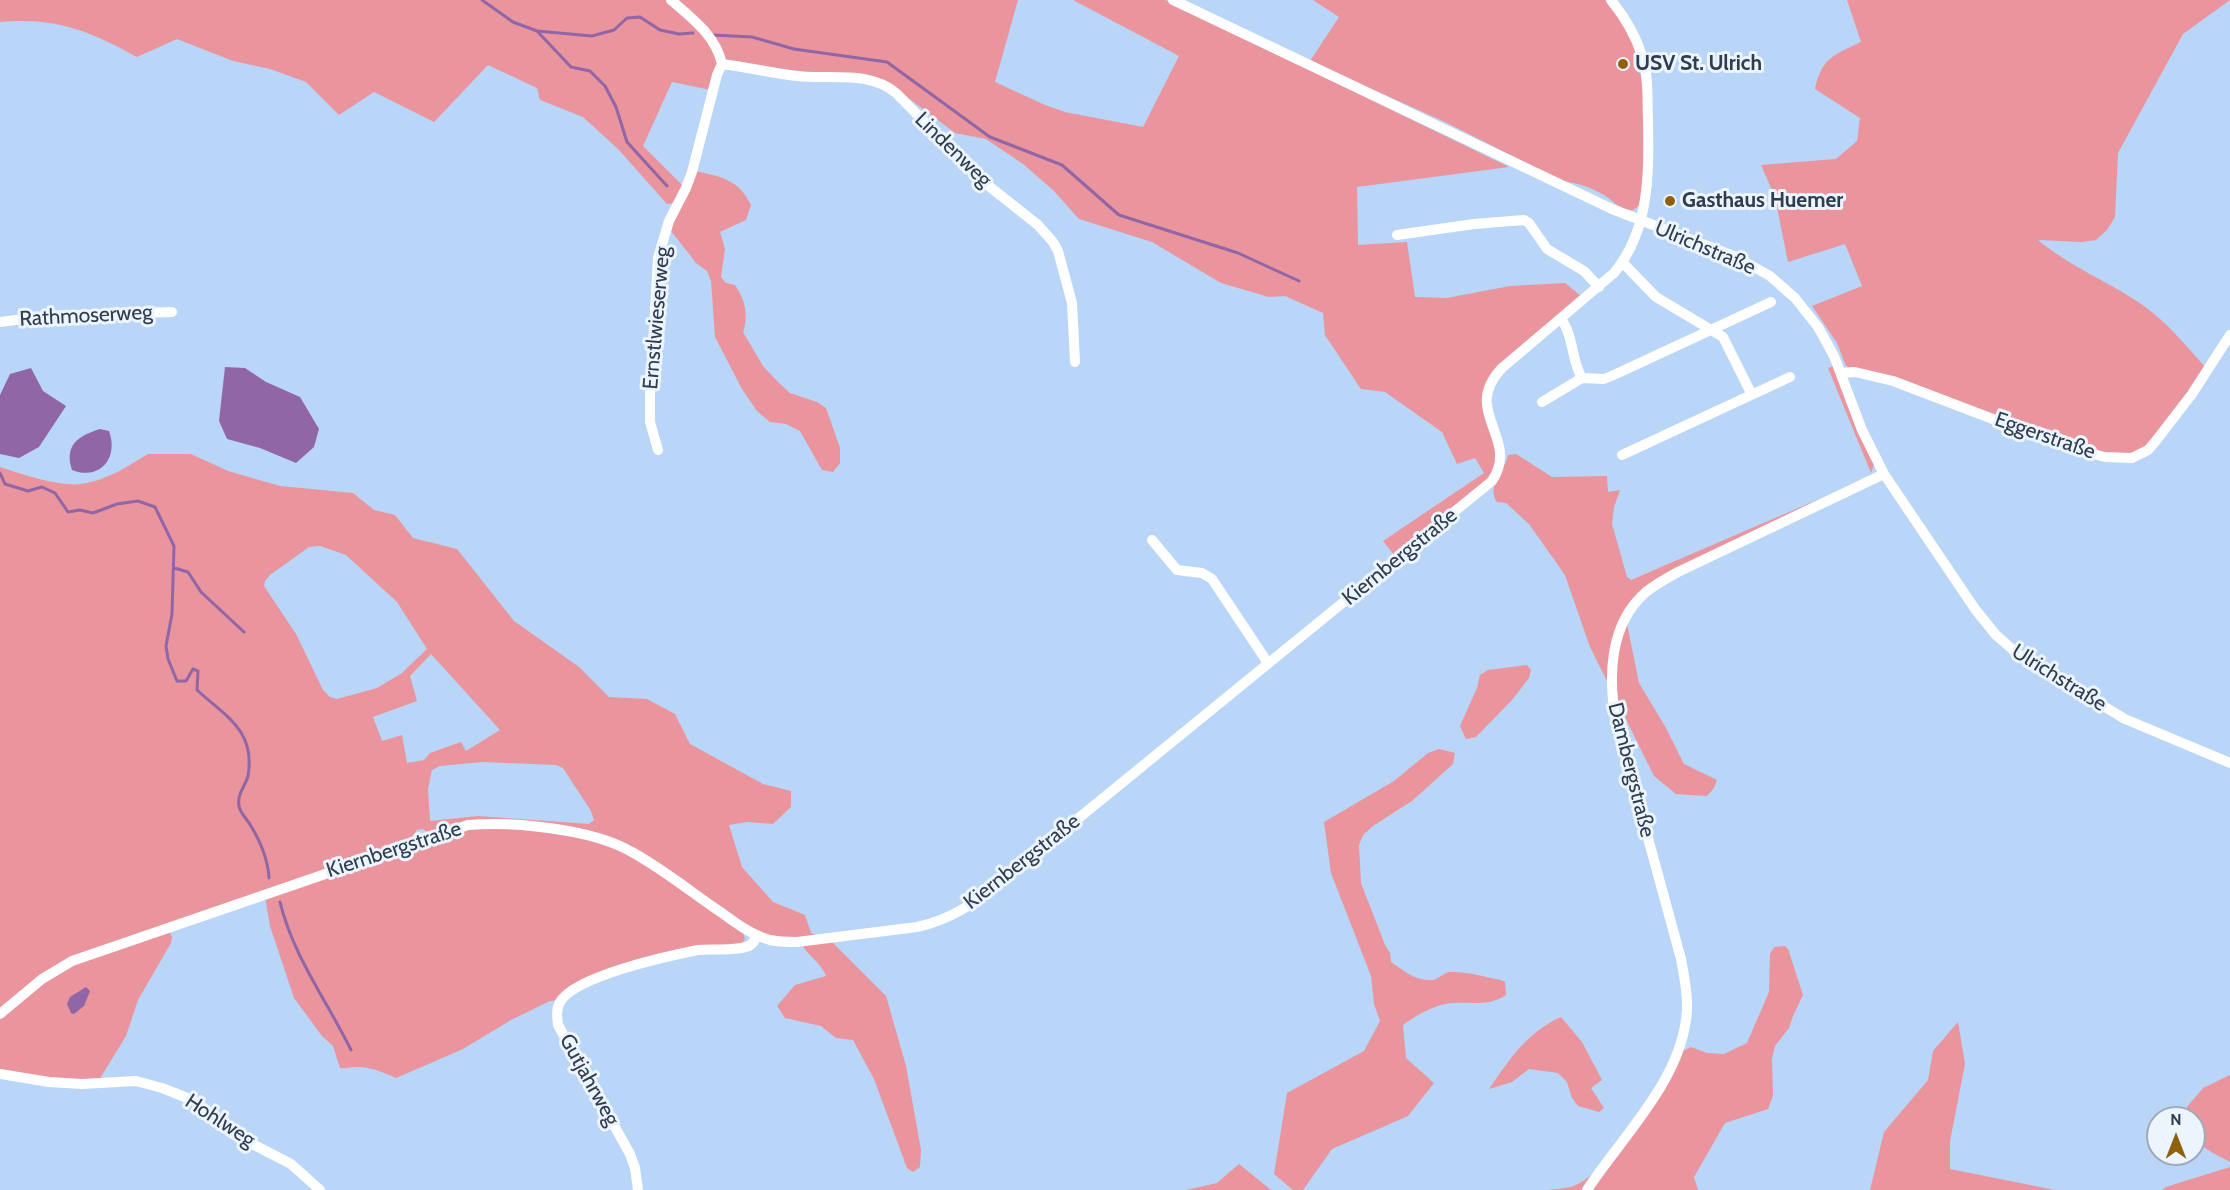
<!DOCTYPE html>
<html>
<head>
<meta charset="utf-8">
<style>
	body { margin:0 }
	#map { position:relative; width:2230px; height:1190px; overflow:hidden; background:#b9d5f7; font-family:Cabin,sans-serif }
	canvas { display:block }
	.north { position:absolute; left:2146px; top:1106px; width:60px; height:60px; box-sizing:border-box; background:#ecf4fd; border:2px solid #a0abb7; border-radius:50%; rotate:0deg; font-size:16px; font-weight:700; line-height:24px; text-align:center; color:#2f3d4e }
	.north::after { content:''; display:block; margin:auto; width:21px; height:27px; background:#90600d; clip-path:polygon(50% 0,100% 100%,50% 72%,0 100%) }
</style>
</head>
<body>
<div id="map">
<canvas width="2230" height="1190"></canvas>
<div class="north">N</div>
</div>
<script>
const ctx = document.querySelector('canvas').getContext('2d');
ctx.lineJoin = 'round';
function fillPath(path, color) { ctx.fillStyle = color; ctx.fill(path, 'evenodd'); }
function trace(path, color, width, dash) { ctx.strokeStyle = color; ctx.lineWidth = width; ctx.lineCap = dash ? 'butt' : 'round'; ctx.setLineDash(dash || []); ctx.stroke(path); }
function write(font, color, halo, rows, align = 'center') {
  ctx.font = font + ' Cabin,sans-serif'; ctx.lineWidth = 6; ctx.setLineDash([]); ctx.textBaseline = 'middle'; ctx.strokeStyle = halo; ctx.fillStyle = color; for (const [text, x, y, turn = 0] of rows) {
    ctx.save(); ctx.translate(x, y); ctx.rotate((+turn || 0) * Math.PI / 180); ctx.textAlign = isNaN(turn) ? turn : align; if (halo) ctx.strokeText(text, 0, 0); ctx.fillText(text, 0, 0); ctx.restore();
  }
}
fillPath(new Path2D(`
	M0,0H1018L995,82L1045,105L1065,112L1143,127L1179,56L1073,0H1165L1509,167L1357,187L1358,245L1407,242L1415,297L1447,298L1510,286L1565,283L1581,296L1491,374L1493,438L1497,462L1488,479L1395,556L1383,541L1484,473L1475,458L1457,464L1442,432L1385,392L1361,389L1325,335L1323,313L1285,296L1269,297L1221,283L1152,242L1079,219L1053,190L1023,164L986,139L955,133L899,91L821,74L725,61L711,90L672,82L643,146L684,187L675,203L667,204L618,149L583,117L540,100L537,88L488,65L434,122L374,92L339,115L306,82L270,69L233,61L177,39L137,57C90,31 56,17 0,22Z
	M1313,0H1607L1613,7L1637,51L1643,92L1645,163L1640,205L1633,210C1620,211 1614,201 1604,195C1590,187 1578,183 1562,181L1445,122L1310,61L1339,17Z
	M1847,0H2230L2183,34L2118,153L2115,217L2107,230L2096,240L2082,242L2038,240C2070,267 2110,282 2144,306C2168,323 2187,347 2207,369L2146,447L2131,454L2119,455L2075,447L1846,366L1837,343L1812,306L1862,286L1845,244L1788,262L1775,197L1761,165L1836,159L1857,141L1860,118L1815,89C1822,57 1834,55 1861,42Z
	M695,171C720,177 738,178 751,205L746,220L720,232L725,249L721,277L726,283L735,285C745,299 749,316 743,332L763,366L778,382L790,393L817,402L826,408L840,448V463L833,472L822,470L800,431L786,424L770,422L757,411L742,389L715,337L711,281L707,271L696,263L671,231L672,224Z
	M1833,366L1874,464L1871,473L1828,368Z
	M148,454H191L228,471L280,486L353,493L374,510L395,515L413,538L457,549L514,621L579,667L609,697L647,699L675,714L690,744L763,784L791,791V807L773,824L747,822L729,825L742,867L773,902L805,915L811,933L833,943L886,996L906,1066L921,1150L920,1167L913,1172L907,1168L874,1079L853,1040L836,1038L821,1026L785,1018L777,1006L795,985L826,976C820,961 807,956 800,941L782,940L757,931L715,905L642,853L601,835L560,827L482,820L468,822L427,832L423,829L417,830L410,840L285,884L287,889L450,833L472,827H506L596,840L625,851L643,862L743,932L745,940L738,945L699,948L628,965L599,975L575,986L558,1000L550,1001L511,1020L463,1049L396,1078C383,1072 369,1066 354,1067C349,1067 346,1069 340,1068L333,1046L322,1036L294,998L270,926L265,896L169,931L172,937L171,943L138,1000L126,1036L99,1080C82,1088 21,1075 0,1071V467C21,474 60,487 81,484C106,481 128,466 148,454ZM320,546L346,555L397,602L427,649L402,673L377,688L337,699L330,697L323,690L296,634L264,586L265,581L270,575L309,547ZM431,654L500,730L466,751L461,742L430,753L424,760L407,763L402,735L382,741L373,717L417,701L410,676ZM482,762L556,765L563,768L591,811L594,820L589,824L478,816L430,821L428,789L432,770L440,766Z
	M1516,454L1552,477L1607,476L1608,492L1620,490L1614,507L1612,524L1627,577L1631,580L1824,497L1681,566L1625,614L1639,683L1666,728L1684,764L1717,780L1714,788L1707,796L1676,794L1654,776L1590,647L1565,575L1529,524L1506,503L1497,502C1486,486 1505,471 1508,455Z
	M1527,665L1531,670L1529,678L1512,700L1476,737L1466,739L1460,726L1477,688L1480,675L1488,670Z
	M1439,749L1455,753L1453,764L1412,801L1373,826L1363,835L1359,845L1361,883L1385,945L1390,953L1391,962C1404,971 1417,982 1433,980C1439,979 1443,973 1450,972C1466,971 1485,977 1501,980L1505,982L1506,995C1486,1009 1463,999 1441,1005C1427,1009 1414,1017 1403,1025L1406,1058L1434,1083L1408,1116L1332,1149L1303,1190H1293L1274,1174L1287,1093L1364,1051L1380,1021L1374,1004L1371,976L1331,873L1324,822L1394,781L1428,753Z
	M1785,946L1788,949L1803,995L1793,1016L1789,1028L1775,1046L1772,1059L1773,1096L1768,1109L1725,1123L1694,1177L1698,1190H1546C1556,1189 1568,1189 1578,1184C1617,1164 1656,1090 1681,1052L1691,1047L1707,1053L1724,1054L1747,1043L1769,992L1770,954L1774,947Z
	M1561,1017L1582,1042L1602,1080L1591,1088L1604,1108L1599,1112L1578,1106L1572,1098L1567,1082L1558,1073L1529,1069L1512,1082L1489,1089C1510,1059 1526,1033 1561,1017Z
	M1958,1022L1965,1064L1950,1141V1169L2055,1190H1870L1884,1132L1928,1080L1933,1051Z
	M2230,1075V1162C2207,1149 2194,1148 2194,1118H2185L2182,1113L2203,1088Z
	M1239,1164L1271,1190H1186L1217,1183Z
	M2230,1167V1190H2162L2166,1187Z`), '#ea949d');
fillPath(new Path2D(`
	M225,367L245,368L266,382L300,397L319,429L314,447L296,463L260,448L227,439L219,421Z
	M31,368L43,391L66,406L39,447L19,458L0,454V395L10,374Z
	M100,429L109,431C119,458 100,481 72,470C64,445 78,436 100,429Z
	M86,987L90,991L84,1006L74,1014L71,1013L67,1004L70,997Z`), '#9066a6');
trace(new Path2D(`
	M482,0L513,22L537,31L571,67L590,71L605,86L616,107L627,142L667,186
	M537,31L592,36L614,30L627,18L640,17L660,30L679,34L693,33
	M713,35L752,37L794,49L887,62L990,137L1062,165L1119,215L1238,253L1299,281
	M0,473L5,484L28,491L42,487L55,493L68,512L80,510L93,513L117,504L138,501L155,507L174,546L172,614L166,646L168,659L177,681H186L193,669L198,671L197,690C225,716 256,730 248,776C245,787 237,793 239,806C240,813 247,819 251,826C260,841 268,860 269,878
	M174,568L188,572L201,592L244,632
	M280,902C293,956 327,1001 351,1050`), '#9066a6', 3);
trace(new Path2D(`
	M1173,0L1612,209L1736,257L1770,276L1795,298L1818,327L1834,356L1862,430L1884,474L1975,609L1996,635L2020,656L2125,719L2230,763
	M722,64C747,67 771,73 796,76C830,80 868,70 896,93L985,183L1038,225L1053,242L1058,251L1072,303L1075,362
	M1397,235L1474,224L1524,220L1529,223L1547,249L1584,271L1599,287
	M1623,263L1656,297L1723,337L1751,393
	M1561,319C1574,336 1571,360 1582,378L1604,379L1616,374L1771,302
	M0,322L46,316L172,312
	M1841,373L1855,372L1893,381L2069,448L2105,457L2132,458L2148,450L2155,442L2192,394L2230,335
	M1542,402L1582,378
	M658,450L650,422V396L658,258L669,221L686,188L692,172L717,75L722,64C716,36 692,18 671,0
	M1622,455L1790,377
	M1152,540L1177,570L1202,573L1212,579L1268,663
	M0,1014L42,979L72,961L468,825C513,821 591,829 630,851C662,868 692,893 722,913C737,924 752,935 770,940C779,942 788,942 797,942L917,927C954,919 975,902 1004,879L1492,481C1521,438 1460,412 1502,368L1614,273C1650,230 1649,172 1648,120C1647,99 1649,76 1642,56C1636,36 1624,16 1611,0
	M0,1074L49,1082L82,1084L136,1081L162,1088L195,1101L233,1134L291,1164L320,1190
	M638,1190L635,1168L630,1154L558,1025C557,1017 556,1009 560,1002C575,976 668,956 698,950C714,948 733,952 749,946C754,943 755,940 757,935
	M1587,1190C1623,1135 1683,1079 1687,1010C1688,993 1684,976 1681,959L1616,721C1608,677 1609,624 1646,592C1656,584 1667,578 1678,572L1884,474`), '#fff', 10);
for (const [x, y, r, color] of [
	[1623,64,6,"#90600d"],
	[1670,201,6,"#90600d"]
]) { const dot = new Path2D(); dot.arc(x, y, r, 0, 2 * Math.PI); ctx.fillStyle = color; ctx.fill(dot); trace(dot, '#ecf4fd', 2); }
write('bold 21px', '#2f3d4e', '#ecf4fd', [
	["USV St. Ulrich",1635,64],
	["Gasthaus Huemer",1682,201]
], 'left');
write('21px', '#2f3d4e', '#ecf4fd', [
	["Lindenweg",953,150,44],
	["Ulrichstraße",1705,248,23],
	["Rathmoserweg",86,316,-3],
	["Ernstlwieserweg",657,318,-85],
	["Eggerstraße",2045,436,19],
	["Kiernbergstraße",1400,557,-39],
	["Ulrichstraße",2059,678,32],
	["Dambergstraße",1631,770,76],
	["Kiernbergstraße",394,850,-18],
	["Kiernbergstraße",1022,862,-38],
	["Gutjahrweg",589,1080,61],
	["Hohlweg",220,1121,33]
]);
</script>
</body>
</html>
